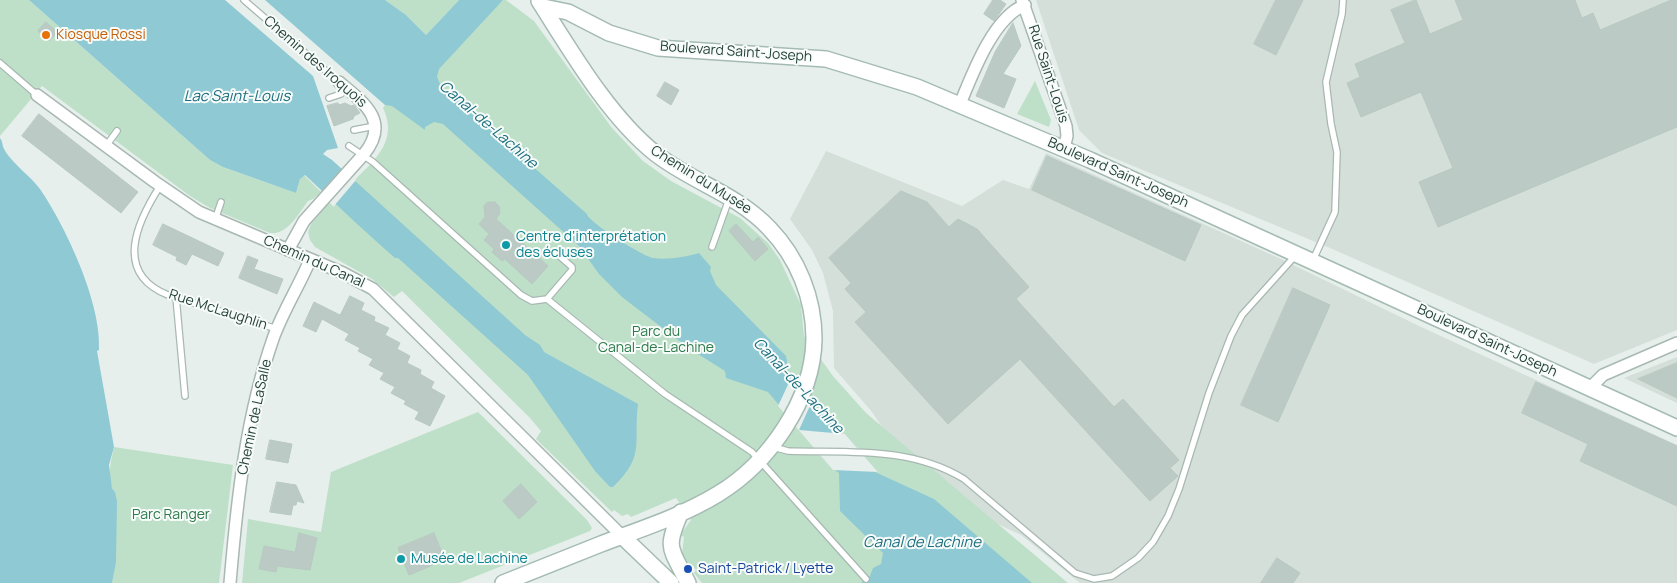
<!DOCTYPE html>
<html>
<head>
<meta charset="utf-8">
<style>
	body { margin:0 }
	canvas { display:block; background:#e6efeb }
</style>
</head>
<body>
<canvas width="1677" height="583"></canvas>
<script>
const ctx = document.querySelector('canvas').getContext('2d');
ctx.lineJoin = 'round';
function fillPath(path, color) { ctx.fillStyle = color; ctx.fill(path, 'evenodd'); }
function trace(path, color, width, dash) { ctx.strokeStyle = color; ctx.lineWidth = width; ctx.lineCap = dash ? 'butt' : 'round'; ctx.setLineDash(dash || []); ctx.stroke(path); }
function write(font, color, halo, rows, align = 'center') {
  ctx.font = font + ' Manrope,sans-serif'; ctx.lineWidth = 4; ctx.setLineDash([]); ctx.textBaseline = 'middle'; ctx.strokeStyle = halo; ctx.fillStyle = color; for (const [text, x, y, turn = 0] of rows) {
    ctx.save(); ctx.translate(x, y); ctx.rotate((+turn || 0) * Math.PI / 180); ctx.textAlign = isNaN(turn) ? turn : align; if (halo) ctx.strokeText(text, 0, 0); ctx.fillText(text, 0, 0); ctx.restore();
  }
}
fillPath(new Path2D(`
	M1036,0H1677V330L1594,364L1330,248L1102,153L1079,130Z
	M826,151L962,206L1003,180L1029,189L1046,153L1281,259L1419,326L1677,445V583H1080L1021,535L882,470L888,436L872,412L834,368L833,311L823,273L812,250L790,219Z
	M1677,357V403L1624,378Z`), '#d4dfda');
fillPath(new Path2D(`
	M0,0H29L210,160L223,167L296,193L300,179L304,175L321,192L313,199L308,201C299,213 288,235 270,233L210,208L190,196L42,86L0,136Z
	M385,0H459L426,35L406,15Z
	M503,0H506L534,21L612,128L643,161L671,181L740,218L768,243L780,260L801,305L804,336L833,376L866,413L1068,583H702L694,573L696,570L692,565L689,567L682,554L684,537L680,535L691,520L676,498L631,517L628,514L622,516L614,510L612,512L536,439L541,431L530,418L402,291L394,297L372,279L315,247L310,240L308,232L311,224L329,202L334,207C348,174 405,154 383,108L385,105Z
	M1035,81L1051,120L1049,127L1017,114Z
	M478,412L587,520L592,528L590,531L459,583H242L248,519L321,532L331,472Z
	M114,447L233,465L219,583H112C118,552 115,523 115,492C106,480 111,461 114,447Z`), '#bfe0c8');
fillPath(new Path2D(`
	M29,0H225L313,76L338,148L327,150L323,154L332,160L525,335L540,345L544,352L638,404C633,444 646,455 613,487H610L595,471L528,375L398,258H395C365,232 334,202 305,175L300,179L296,193L223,167L210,160Z
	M265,0H385L406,15L426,35L459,0H503L439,69L437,77L441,86L587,214C587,221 642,256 653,258C667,260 685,257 699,253L711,267L710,271L716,285L786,356L789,374L813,399L812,402L841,434H845L878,472H875L934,499L1032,583H861L870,576L873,568L881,564L883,553L840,511L839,473L831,467L768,392L726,378L725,371L690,349L622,297L599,274L579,246L443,124L434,122L425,127V130L392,106L385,105Z
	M0,138C3,142 2,145 4,149C12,164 30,175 40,189C66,227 102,304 99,350L97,351L114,447L109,465L112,488L115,492L117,501L116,562L112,583H0Z`), '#8ec9d4');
fillPath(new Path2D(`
	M344,167L356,180L334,206L319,194Z
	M792,376L813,399L799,430L845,434L878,472L833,470L778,406Z`), '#e6efeb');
const building = new Path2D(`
	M993,0H1000L1006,4L994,21L984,14Z
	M1276,0H1303L1276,55L1254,44Z
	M1416,0L1430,34L1463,20L1455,0H1575L1582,18L1593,13L1600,30L1671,0H1677V127L1438,227L1419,182L1453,168L1421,92L1361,117L1347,83L1360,77L1355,64L1405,43L1391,10Z
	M46,22L57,32L49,41L38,31Z
	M1013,23L1021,46L1003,74L1016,79L1004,108L976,96L995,52Z
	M665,82L679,90L671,105L657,96Z
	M338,103L339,105L345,103L351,106L354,105L360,113L354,116L353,119L334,126L327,106Z
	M39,114L138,192L121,213L22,136Z
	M1047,156L1201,225L1185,261L1032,190Z
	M901,191L927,202L949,227L958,219L977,229L1029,287L1016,299L1114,407L1123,399L1179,460L1170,468L1178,476L1150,501L1020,359L948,424L855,322L866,312L845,289L851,283L829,258Z
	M488,202H495L499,206L500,213L496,219L548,266L532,284L505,259L502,261L492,252L494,249L484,240L489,234L479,224L485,217L484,206Z
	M163,224L224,253L218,266L192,254L186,265L176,260L177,257L153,245Z
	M736,224L753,242L758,237L768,249L755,261L729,231Z
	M248,256L258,260L254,269L283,279L277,294L239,278Z
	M1293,288L1330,305L1278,422L1241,405Z
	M350,296L364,303L361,310L375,317L374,321L389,328L385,335L400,343L397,349L410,356L407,363L421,370L420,374L434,382L431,388L445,396L430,426L415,419L419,412L404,404L406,401L391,393L395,387L380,379L384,373L369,365L373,359L358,351L360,348L345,340L349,334L322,319L316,332L303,326L314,302L340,315Z
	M1677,363V398L1638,379Z
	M1536,382L1677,446V506L1580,461L1588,444L1522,413Z
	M270,440L292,444L288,463L266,459Z
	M277,482L296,485L304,503L297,501L296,505H293L291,515L270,512Z
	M521,484L537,502L519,519L503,501Z
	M299,533L317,538L310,570L277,566L276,572L259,569L264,546L295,552Z
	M434,533L445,560L409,575L398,548Z
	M1277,558L1300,573L1293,583H1261Z`);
fillPath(building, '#bbcac4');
trace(building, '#b8c9c2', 1);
const lane = new Path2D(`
	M244,0L339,82
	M0,63L37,95
	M329,98L341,94L347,88
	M354,130L375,126
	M106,146L117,131
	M349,146L373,162L521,295L532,301L547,299
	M160,186C137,222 113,273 168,295L277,329
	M215,220L221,202
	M712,247L729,199
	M555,252L572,267V270L547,299L665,394L752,452L866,579
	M1313,260L1335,212L1337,152L1331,124L1326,82L1342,14L1343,0
	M176,297L185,396
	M773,447L788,451C848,453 910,446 964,479L1075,573L1094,579L1112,576L1138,558L1153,542L1168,516L1179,489L1209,393L1231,336L1242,315L1295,256`);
const street = new Path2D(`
	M1022,0L1066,126L1067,136L1064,148
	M37,95L155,182L199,212L343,273L373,289L622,536
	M960,104C972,75 993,17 1025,5
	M288,250L304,221L364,154C391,121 363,102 339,82
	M1590,388L1603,375L1677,343
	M230,583C237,500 246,415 274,336C284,309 299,286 310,260`);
const secondary = new Path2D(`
	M543,7L568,12L609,33L658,48L826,59L917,87L1090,160L1677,428
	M681,512C664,550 671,548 688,583
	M622,536L671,583
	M503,583C536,570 569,557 601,544C641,529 682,516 718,494C769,463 813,400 814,339C814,298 798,258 769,228C737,194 692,182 656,154C609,117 571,51 539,1`);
trace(lane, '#a8b8b2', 8);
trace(street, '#a8b8b2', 14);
trace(secondary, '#a4bbb3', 18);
trace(lane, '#fff', 5.5);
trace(street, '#fff', 11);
trace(secondary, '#fff', 15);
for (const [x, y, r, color] of [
	[46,35,5,"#e8710a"],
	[506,245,5,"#0f9aa8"],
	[401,559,5,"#0f9aa8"],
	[688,569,5,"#1a4fb4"]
]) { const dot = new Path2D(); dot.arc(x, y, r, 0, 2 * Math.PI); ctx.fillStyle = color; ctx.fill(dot); trace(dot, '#f7fbf9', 2); }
write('14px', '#c56008', '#f7fbf9', [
	["Kiosque Rossi",56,35]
], 'left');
write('14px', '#24423a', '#f7fbf9', [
	["Boulevard Saint-Joseph",736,52,4],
	["Chemin des Iroquois",315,62,41],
	["Rue Saint-Louis",1048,74,72],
	["Boulevard Saint-Joseph",1118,173,24],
	["Chemin du Musée",701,180,32],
	["Chemin du Canal",314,262,24],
	["Rue McLaughlin",218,310,18],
	["Boulevard Saint-Joseph",1487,341,25],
	["Chemin de LaSalle",255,417,-78]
]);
write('14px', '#0d838f', '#f7fbf9', [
	["Centre d’interprétation",516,237],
	["des écluses",516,253],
	["Musée de Lachine",411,559]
], 'left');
write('14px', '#2d7a4b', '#f7fbf9', [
	["Parc du",656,332],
	["Canal-de-Lachine",656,348],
	["Parc Ranger",171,515]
]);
write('14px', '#164399', '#f7fbf9', [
	["Saint-Patrick / Lyette",698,569]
], 'left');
write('italic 15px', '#1c6f80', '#f7fbf9', [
	["Lac Saint-Louis",237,97],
	["Canal-de-Lachine",488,125,41],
	["Canal-de-Lachine",798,386,47],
	["Canal de Lachine",922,543]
]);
</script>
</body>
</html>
